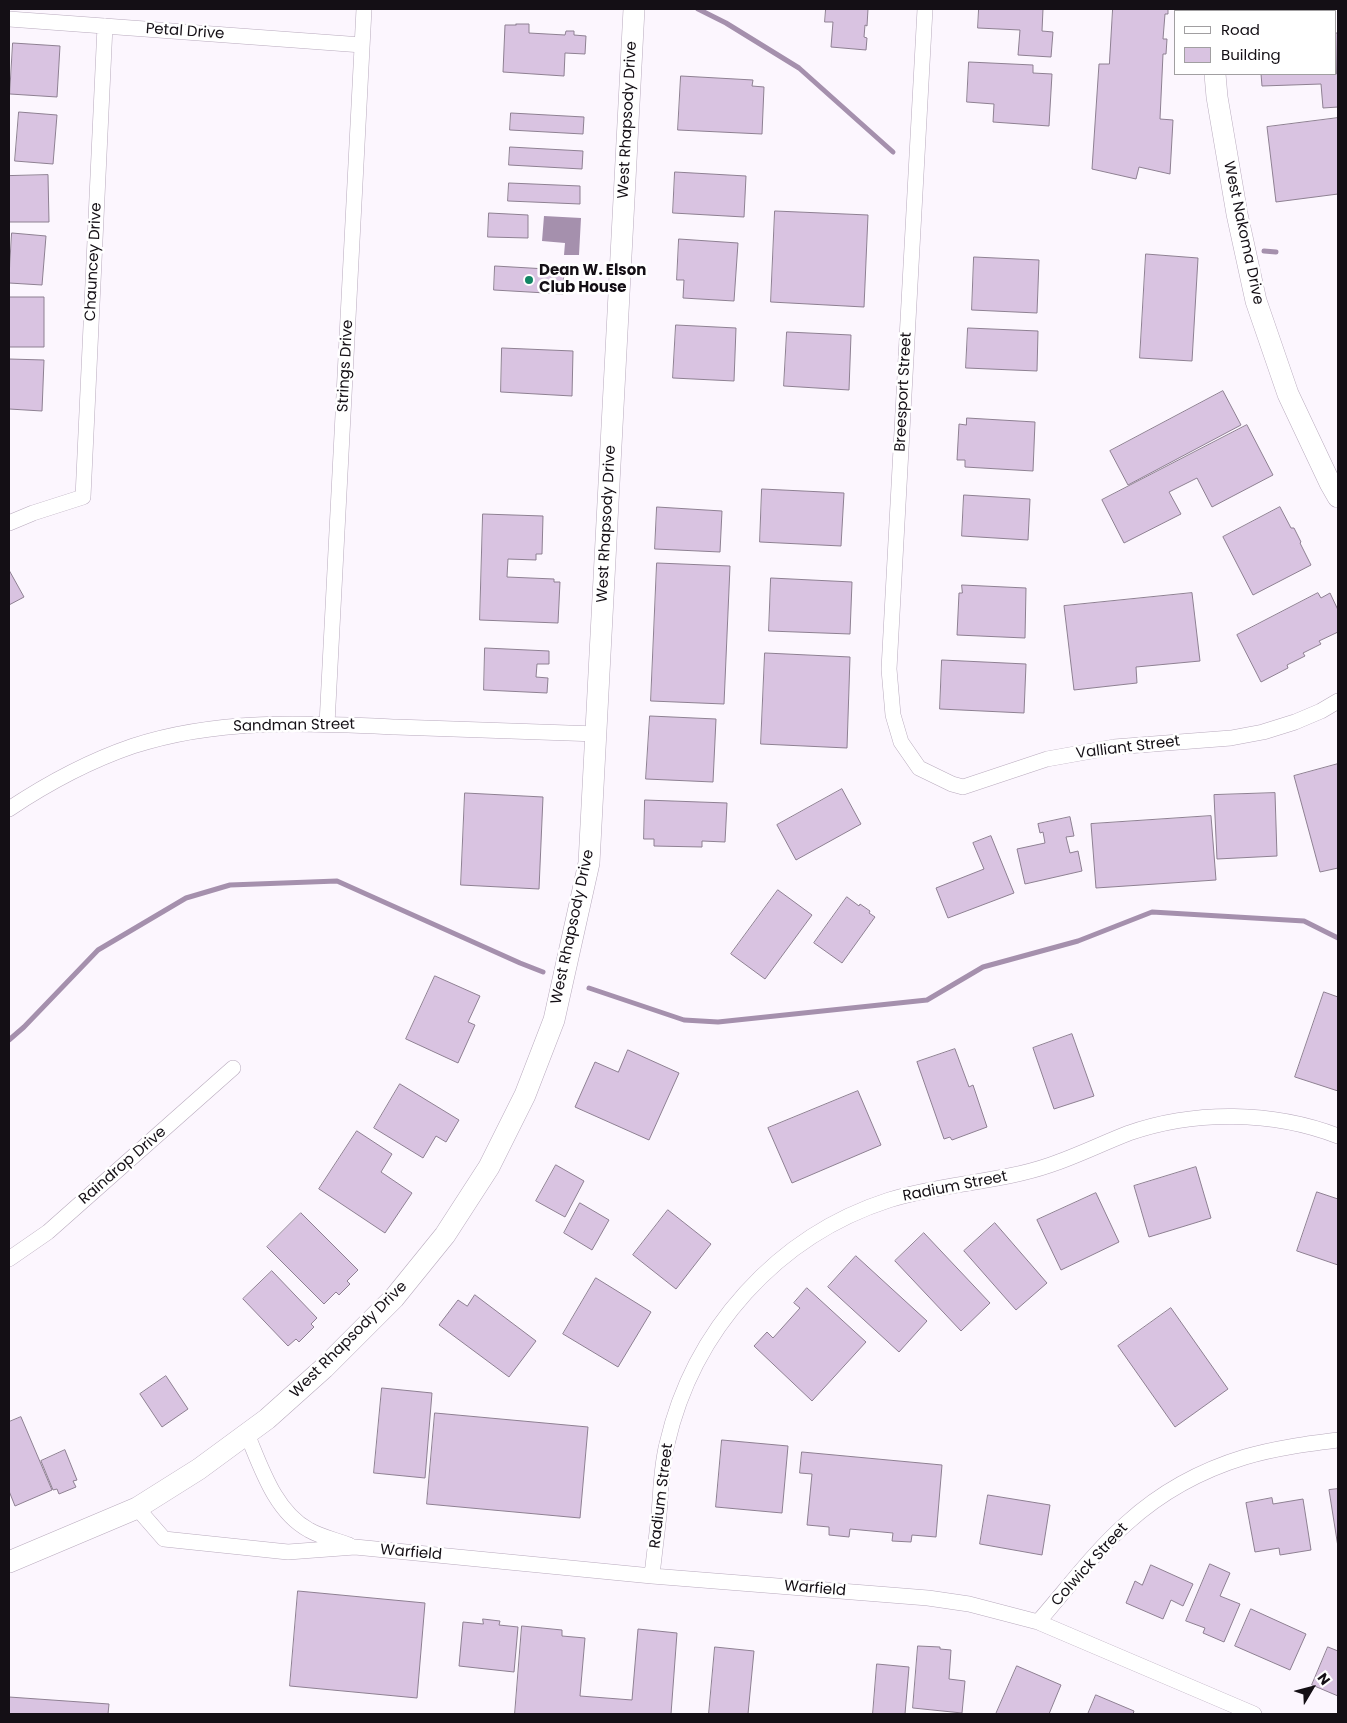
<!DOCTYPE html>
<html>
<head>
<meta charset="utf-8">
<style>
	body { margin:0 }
	#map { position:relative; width:1347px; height:1723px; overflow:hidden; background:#fcf6fe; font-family:Poppins,sans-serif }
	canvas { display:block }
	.frame { position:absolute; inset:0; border:10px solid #140f15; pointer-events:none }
	.legend { position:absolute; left:1174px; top:10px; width:162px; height:65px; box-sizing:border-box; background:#fff; border:1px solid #a19fa1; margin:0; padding:6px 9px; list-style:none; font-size:15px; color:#140f15 }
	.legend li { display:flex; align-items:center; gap:10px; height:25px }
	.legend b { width:25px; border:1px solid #a19fa1 }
	.north { position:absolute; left:1287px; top:1663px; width:50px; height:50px; -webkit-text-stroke:4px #fff; paint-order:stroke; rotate:53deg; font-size:14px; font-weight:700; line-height:20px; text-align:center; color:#140f15 }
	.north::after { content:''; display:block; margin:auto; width:18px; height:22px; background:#140f15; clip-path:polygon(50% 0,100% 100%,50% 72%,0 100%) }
</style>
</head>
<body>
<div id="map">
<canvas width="1347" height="1723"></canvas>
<div class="frame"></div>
<ul class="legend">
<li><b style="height:6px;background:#fff"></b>Road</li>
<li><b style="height:14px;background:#d9c3e1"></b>Building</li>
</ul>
<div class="north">N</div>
</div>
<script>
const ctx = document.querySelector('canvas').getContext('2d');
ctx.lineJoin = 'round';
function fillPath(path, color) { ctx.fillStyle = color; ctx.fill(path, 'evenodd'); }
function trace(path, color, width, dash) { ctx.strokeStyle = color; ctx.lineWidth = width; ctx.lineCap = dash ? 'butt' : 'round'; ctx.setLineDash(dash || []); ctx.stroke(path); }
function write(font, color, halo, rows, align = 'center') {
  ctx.font = font + ' Poppins,sans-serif'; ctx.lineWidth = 5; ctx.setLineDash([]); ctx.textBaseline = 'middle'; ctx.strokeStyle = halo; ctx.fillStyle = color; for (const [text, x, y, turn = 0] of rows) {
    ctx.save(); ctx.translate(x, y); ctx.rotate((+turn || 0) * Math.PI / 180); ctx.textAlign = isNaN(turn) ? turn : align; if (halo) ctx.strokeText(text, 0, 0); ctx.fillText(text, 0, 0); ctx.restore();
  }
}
fillPath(new Path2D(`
	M544,216L581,218L579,255H564L565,243L542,241Z`), '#a590ad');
trace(new Path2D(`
	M698,9L726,23L799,68L893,152
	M1264,251L1276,252
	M589,988L684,1020L718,1022L927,1000L983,967L1078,941L1152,912L1304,921L1338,938
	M9,1040L24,1027L98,950L186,898L230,885L337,881L520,963L543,972`), '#a590ad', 5);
const building = new Path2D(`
	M826,9H868L867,26L865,25L864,37L867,38L866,50L831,47L833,22H825Z
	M979,9H1043L1042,31L1053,32L1051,57L1018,55L1020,30L978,28Z
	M1113,9H1168V14H1165L1163,39H1167L1166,54H1163L1160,119L1173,120L1170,174L1139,167L1136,179L1092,169L1099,64H1109Z
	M516,24H529V33L565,35L566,31H574V35L586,36L585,54L565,53L564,76L503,72L505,25H516Z
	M1336,33H1338V107L1323,108L1321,84L1262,86L1261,74H1336Z
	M13,43L60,46L57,97L10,94Z
	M969,62L1033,65V73L1052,74L1049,126L993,122L994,104L967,102Z
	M681,76L753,80L752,86L764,87L762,134L678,130Z
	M19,112L57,115L53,164L15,161Z
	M511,113L584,117L583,134L510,130Z
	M1338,118V194L1276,202L1267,127Z
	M510,147L583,151L582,169L509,165Z
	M675,172L746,176L744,217L673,213Z
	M48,175L49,222H9V176Z
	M509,183L580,186V204L508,201Z
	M775,211L868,215L864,307L771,302Z
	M489,213L528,215V238L488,237Z
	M12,233L46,236L42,285L9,283Z
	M679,239L738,243L734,301L683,298L684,280H677Z
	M1146,254L1198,258L1192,361L1140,358Z
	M974,257L1039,260L1037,313L972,310Z
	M495,266L564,270L563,294L494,290Z
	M9,297H44V347H9Z
	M676,325L736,328L734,381L673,378Z
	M968,328L1038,331L1037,371L966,368Z
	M787,332L851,335L849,390L784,386Z
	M502,348L573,351L572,396L501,392Z
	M9,359L44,360L42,411L9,409Z
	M1223,391L1241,425L1128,485L1110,451Z
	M967,418L1035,422L1033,471L965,467V460H957L959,424L966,425Z
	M1247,425L1273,475L1212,507L1197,478L1169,492L1181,514L1124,543L1102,500Z
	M762,489L844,493L841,546L760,542Z
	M964,495L1030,499L1028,540L962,536Z
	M657,507L722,511L720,552L655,549Z
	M1280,507L1291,528H1294L1301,542L1300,543L1311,565L1253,595L1223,537Z
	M483,514L543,516L542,554H536V560L508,559L507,577L554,579V582H560L558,623L480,620Z
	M657,563L730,566L724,704L651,701Z
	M9,570L24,597L9,605Z
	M771,578L852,582L850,634L769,631Z
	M962,585L1026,588L1025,638L957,635L959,593H962Z
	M1192,593L1200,661L1136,667L1137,683L1074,690L1064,606Z
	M1318,593L1321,598L1330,593L1338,610V632L1319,641L1321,644L1303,653L1305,656L1287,665L1288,668L1261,682L1237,635Z
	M485,648L549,651V664H537L536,677L548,678L547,693L484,690Z
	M765,653L850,657L847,748L761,744Z
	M942,660L1026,664L1024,713L940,709Z
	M650,716L716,719L713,782L646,779Z
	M1338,764V868L1320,872L1294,776Z
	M842,789L861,824L796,860L777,825Z
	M465,793L543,797L539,889L461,885Z
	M1275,793L1277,856L1217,859L1214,795Z
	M645,800L727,803L725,842L702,841V847L654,846V839H644Z
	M1211,816L1216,880L1096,888L1091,824Z
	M1070,817L1074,836L1066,837L1070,853L1078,851L1082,871L1025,884L1017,849L1045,843L1043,832L1040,833L1038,824Z
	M991,836L1014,893L948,918L936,888L984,869L973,843Z
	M778,890L812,915L765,979L731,954Z
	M847,897L859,906L860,904L870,911L869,913L875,917L842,963L814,943Z
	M435,976L480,996L468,1022L475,1025L458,1063L406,1039Z
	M1324,992L1338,997V1091L1295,1077Z
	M1072,1034L1094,1096L1054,1109L1033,1048Z
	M955,1049L969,1087L973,1085L987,1127L952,1140L950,1137L944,1139L917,1062Z
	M628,1050L679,1073L649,1140L575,1107L595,1062L618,1072Z
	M400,1084L459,1120L446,1142L436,1136L423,1158L374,1128Z
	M858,1091L881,1145L792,1183L768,1128Z
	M357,1131L392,1154L381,1172L412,1193L385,1233L319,1189Z
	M556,1165L584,1181L565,1217L536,1201Z
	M1196,1167L1211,1218L1149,1237L1134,1186Z
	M1317,1192L1338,1199V1265L1297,1251Z
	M1096,1193L1119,1242L1061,1270L1037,1220Z
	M580,1203L609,1220L592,1250L564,1233Z
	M668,1210L711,1244L676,1289L633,1255Z
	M301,1213L358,1270L347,1281L350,1284L339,1295L336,1292L324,1304L267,1247Z
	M995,1223L1047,1283L1016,1310L964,1251Z
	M924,1233L990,1303L961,1331L895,1261Z
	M856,1256L927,1321L899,1352L828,1287Z
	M272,1271L317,1318L311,1324L314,1327L299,1342L296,1339L288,1346L243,1299Z
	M596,1278L651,1312L618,1367L563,1334Z
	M807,1288L866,1342L812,1401L754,1346L767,1332L773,1338L800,1308L794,1303Z
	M475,1295L536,1341L509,1377L439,1325L458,1300L467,1306Z
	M1171,1308L1228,1389L1175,1427L1118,1346Z
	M166,1376L188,1409L162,1427L140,1394Z
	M382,1388L432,1393L425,1478L374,1473Z
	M435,1413L588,1427L580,1518L427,1504Z
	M21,1417L52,1490L15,1506L9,1491V1422Z
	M722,1440L788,1446L782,1513L716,1507Z
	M65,1450L77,1480L73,1481L76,1487L59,1494L57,1489L53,1490L41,1461Z
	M802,1452L942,1465L936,1537L912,1535L911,1542L892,1541L893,1533L850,1529L849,1537L829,1535V1527L807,1525L812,1474L800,1473Z
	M1338,1489V1547L1329,1490Z
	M988,1495L1050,1505L1042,1555L980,1544Z
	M1272,1498L1273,1504L1303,1499L1311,1550L1280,1555L1279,1548L1255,1552L1246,1503Z
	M1210,1564L1230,1573L1220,1596L1240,1604L1224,1642L1203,1633L1205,1628L1186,1621Z
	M1151,1565L1193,1584L1183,1606L1171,1600L1163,1619L1126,1603L1135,1581L1142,1585Z
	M298,1591L425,1603L417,1698L290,1686Z
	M1251,1609L1306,1634L1290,1670L1235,1646Z
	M483,1619L500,1621L499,1625L518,1627L514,1672L459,1666L463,1622L483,1624Z
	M522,1626L562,1630V1636L585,1638L580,1696L632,1700L638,1629L677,1633L671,1714H515Z
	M918,1646L940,1647V1649L951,1650L949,1679L965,1681L962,1713L913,1708Z
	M715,1647L754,1651L748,1714H709Z
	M1328,1647L1338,1651V1696L1312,1685Z
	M877,1664L909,1667L905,1714H873Z
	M1017,1666L1061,1685L1049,1714H996Z
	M1096,1695L1134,1711L1133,1714H1088Z
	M9,1697L109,1704L108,1714H9Z`);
fillPath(building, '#d9c3e1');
trace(building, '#8e8092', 1);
const street = new Path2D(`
	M925,9L889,669L893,715L901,742L919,768L952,784L963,787L1047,759L1114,747L1231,738L1263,732L1295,722L1321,711L1338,701
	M9,19L362,45
	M9,523L33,513L83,497L105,26
	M327,724L364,9
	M9,809C48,783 89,761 133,746C218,718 308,723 396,727C462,729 529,732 596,734
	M9,1259L48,1232L233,1068
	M247,1434C261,1467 275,1512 309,1530C321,1537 336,1540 349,1545
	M137,1508L164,1539L288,1552L355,1547L652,1576L928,1598L969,1604L1038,1622L1254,1714
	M652,1576C654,1555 657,1535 659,1514C661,1491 661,1467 667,1444C693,1330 777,1236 889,1200C942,1183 998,1183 1050,1165C1077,1156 1103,1143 1129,1133C1195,1110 1273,1111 1338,1136
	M1038,1622C1067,1589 1094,1552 1127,1523C1160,1493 1202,1470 1245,1457C1275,1448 1307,1444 1338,1440`);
const secondary = new Path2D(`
	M1212,11V9
	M1215,74L1217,97L1237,214L1256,301L1288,394L1330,483L1338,497
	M9,1562L137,1508L199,1469L267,1419L324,1368L394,1298L445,1235L489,1167L525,1095L554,1020L589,863L634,9`);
trace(street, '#b8aabd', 16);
trace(secondary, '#b8aabd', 22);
trace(street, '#fff', 15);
trace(secondary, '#fff', 21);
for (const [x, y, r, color] of [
	[529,280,5,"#138665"]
]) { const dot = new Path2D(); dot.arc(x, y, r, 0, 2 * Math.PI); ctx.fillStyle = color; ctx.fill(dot); trace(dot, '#fff', 2); }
write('15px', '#140f15', '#fff', [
	["Petal Drive",185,32,4],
	["West Rhapsody Drive",628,120,-87],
	["West Nakoma Drive",1243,233,78],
	["Chauncey Drive",94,262,-87],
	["Strings Drive",346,366,-87],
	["Breesport Street",904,392,-87],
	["West Rhapsody Drive",607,524,-87],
	["Sandman Street",294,726,-1],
	["Valliant Street",1128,748,-7],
	["West Rhapsody Drive",573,927,-78],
	["Raindrop Drive",123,1166,-41],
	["Radium Street",955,1187,-11],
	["West Rhapsody Drive",349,1340,-45],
	["Radium Street",662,1496,-83],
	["Warfield",411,1553,5],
	["Colwick Street",1090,1565,-48],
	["Warfield",815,1589,5]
]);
write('bold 15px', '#140f15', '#fff', [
	["Dean W. Elson",539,271],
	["Club House",539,288]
], 'left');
</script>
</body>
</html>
